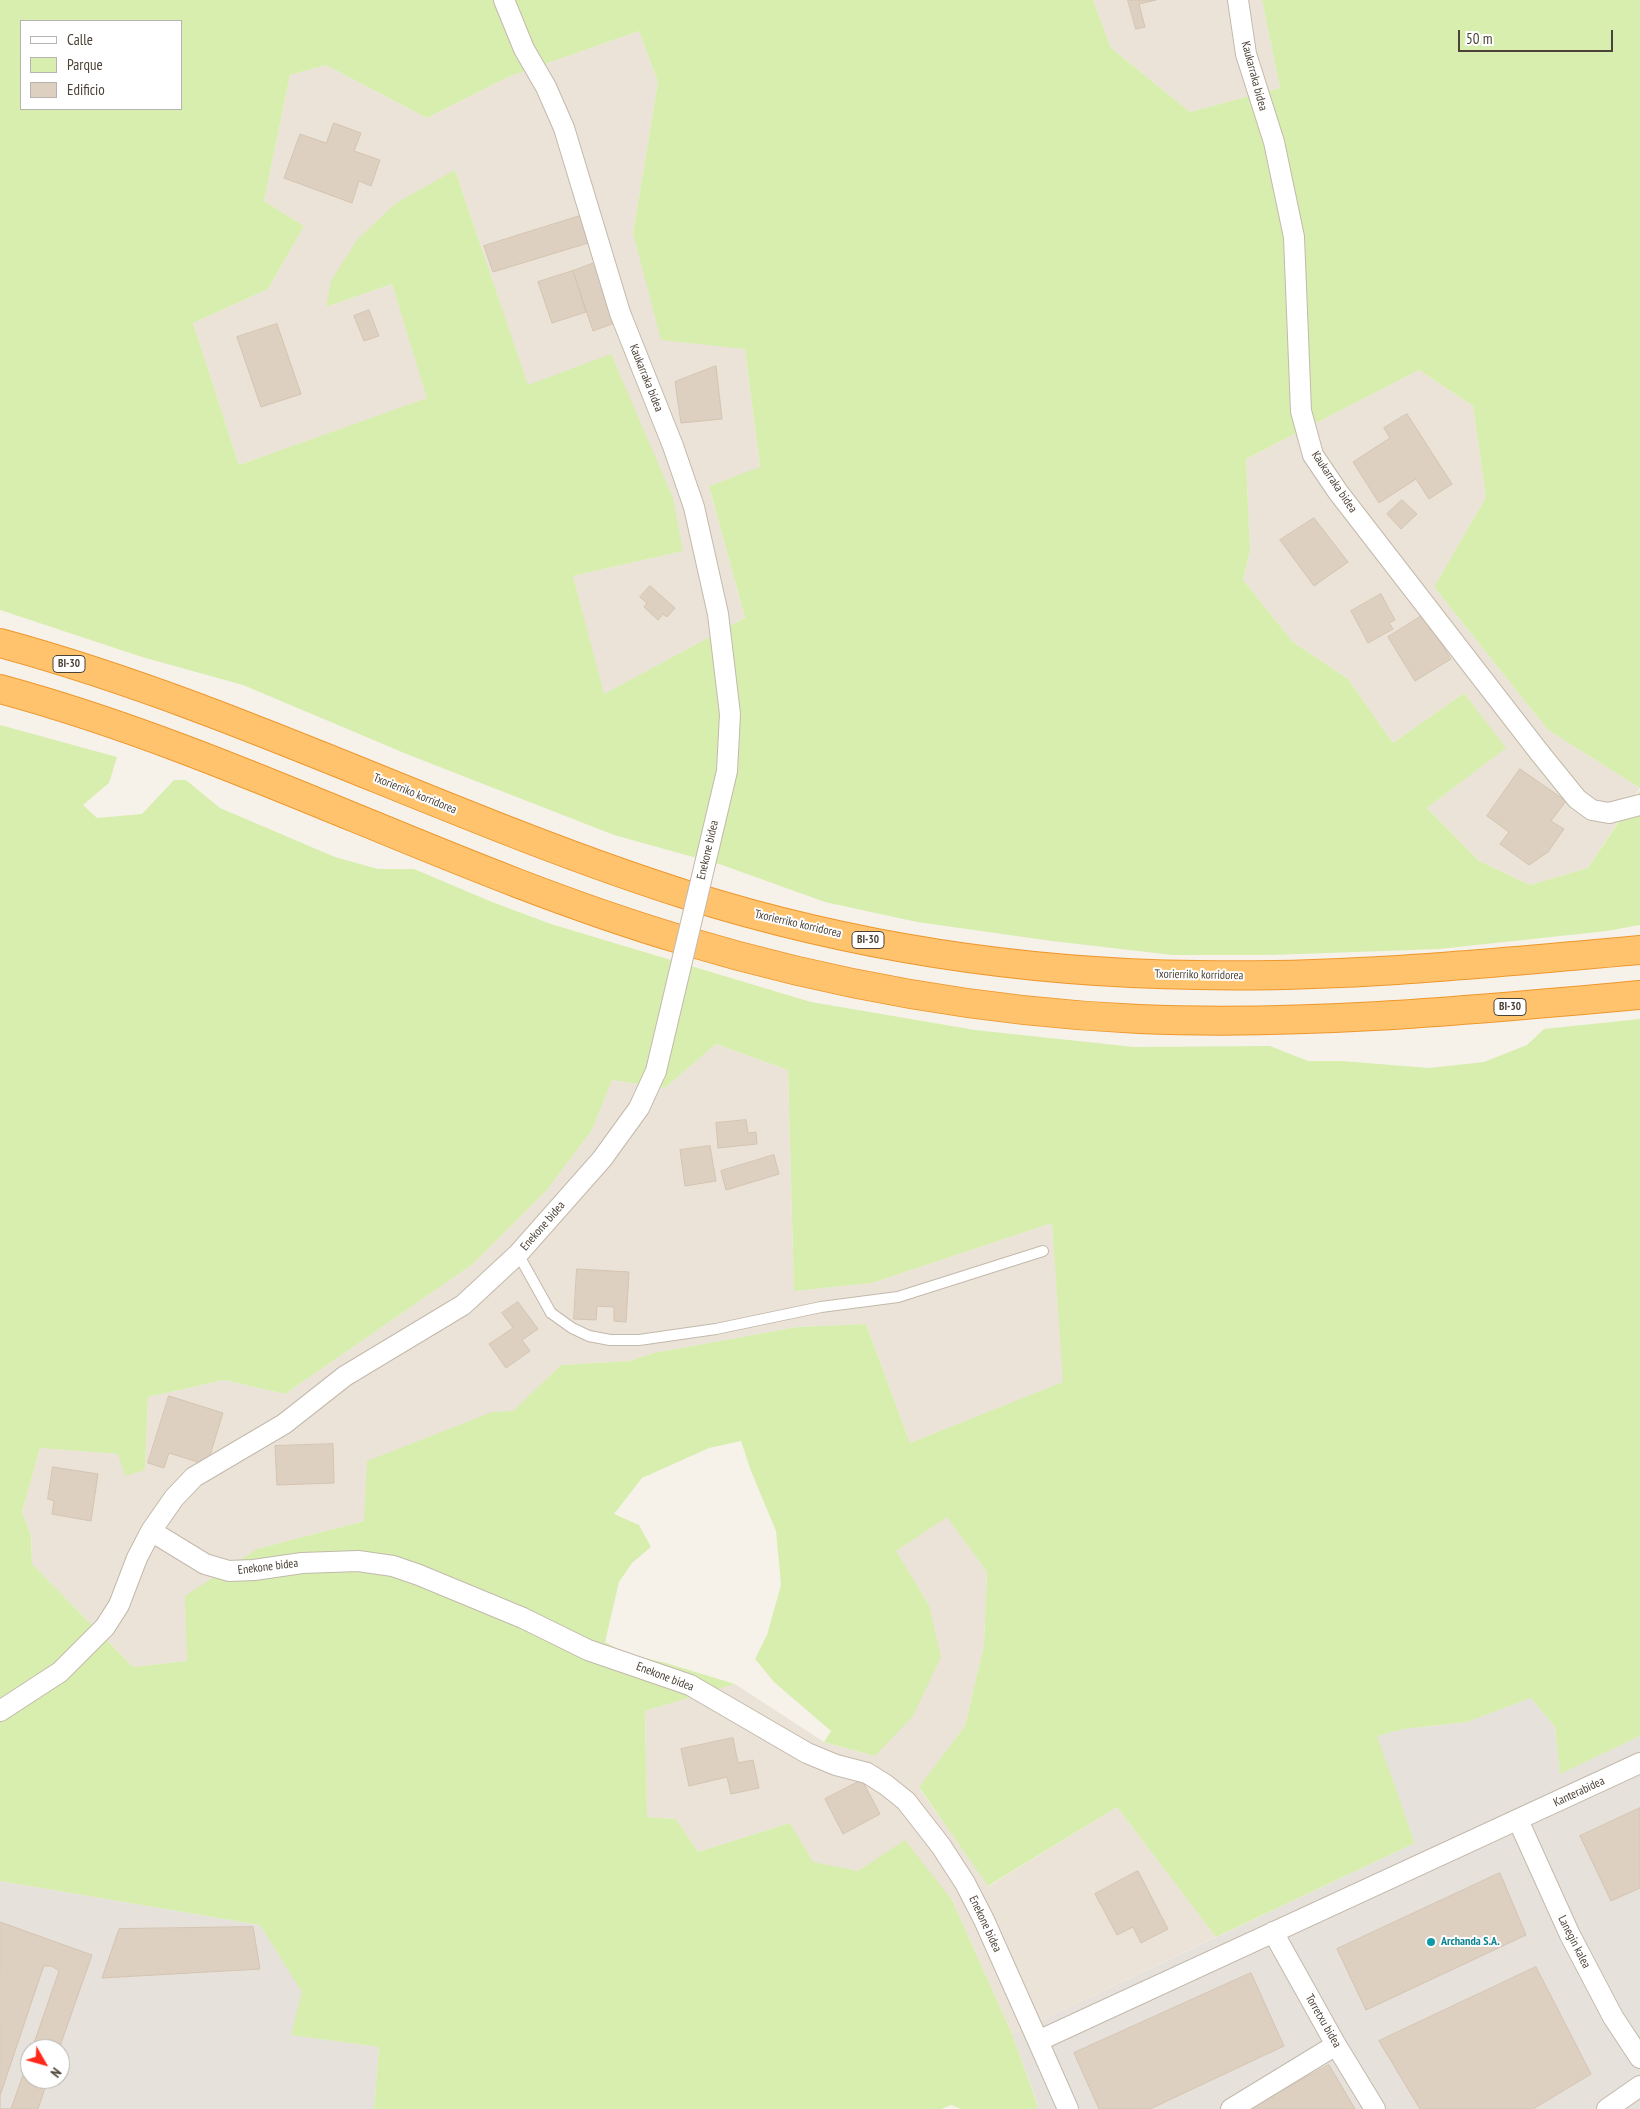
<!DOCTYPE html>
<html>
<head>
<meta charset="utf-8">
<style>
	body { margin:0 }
	#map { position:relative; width:1640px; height:2109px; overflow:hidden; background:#f6f2ea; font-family:"PT Sans Narrow",sans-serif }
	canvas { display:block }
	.legend { position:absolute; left:20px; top:20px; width:162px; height:90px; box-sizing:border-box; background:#fff; border:1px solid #b7b3af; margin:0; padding:6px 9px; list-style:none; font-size:15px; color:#4c4237 }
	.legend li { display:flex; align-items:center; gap:10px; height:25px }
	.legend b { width:25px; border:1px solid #b7b3af }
	.north { position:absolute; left:20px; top:2039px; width:50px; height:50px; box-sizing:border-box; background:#fff; border:1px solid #b7b3af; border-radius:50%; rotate:128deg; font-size:14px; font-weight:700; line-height:20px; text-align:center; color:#4c4237 }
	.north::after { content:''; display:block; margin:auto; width:18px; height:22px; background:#ff2919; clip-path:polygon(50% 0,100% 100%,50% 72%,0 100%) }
	.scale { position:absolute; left:1458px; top:30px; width:155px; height:22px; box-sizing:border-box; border:2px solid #4c4237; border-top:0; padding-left:6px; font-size:15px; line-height:18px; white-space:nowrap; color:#4c4237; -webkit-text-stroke:4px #fff; paint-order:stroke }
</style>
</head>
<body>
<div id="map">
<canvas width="1640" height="2109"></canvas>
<ul class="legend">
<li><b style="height:6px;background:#fff"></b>Calle</li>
<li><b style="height:14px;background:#d7eeaf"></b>Parque</li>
<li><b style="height:14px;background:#ddd0c1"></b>Edificio</li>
</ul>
<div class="north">N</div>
<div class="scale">50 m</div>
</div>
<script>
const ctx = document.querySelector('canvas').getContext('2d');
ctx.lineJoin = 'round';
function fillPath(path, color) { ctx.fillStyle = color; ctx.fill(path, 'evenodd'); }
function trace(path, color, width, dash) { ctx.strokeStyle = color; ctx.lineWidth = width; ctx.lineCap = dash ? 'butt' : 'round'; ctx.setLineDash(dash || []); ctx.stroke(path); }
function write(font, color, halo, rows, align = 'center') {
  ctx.font = font + ' "PT Sans Narrow",sans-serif'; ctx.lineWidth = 4; ctx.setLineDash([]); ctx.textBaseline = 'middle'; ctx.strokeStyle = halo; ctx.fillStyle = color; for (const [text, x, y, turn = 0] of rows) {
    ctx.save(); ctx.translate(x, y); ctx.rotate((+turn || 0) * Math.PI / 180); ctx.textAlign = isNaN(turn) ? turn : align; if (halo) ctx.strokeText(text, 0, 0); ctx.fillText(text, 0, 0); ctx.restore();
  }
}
fillPath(new Path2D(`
	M1093,0H1262L1280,88L1190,112L1111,48Z
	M639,31L658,82L633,233L745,349L760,468L709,486L745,618L603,695L573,576L683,551L528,386L455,170L326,307L392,284L428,398L239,465L193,323L268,289L304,226L264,201L290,75L326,65L427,118L508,77Z
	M1419,370L1473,406L1486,497L1434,587L1548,730L1640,788L1588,868L1530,885L1479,861L1427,808L1505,748L1464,693L1393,743L1348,679L1293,642L1243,580L1250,551L1246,459Z
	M716,1044L788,1070L794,1291L872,1283L1052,1223L1064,1382L910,1443L866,1324L797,1327L654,1353L629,1361L561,1365L513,1412H492L364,1521L257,1549L187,1661L133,1667L32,1564L31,1536L22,1512L40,1448L119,1454L145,1470L148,1397L224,1380L285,1394L473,1264L546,1191L592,1130L612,1080L665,1088Z
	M947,1516L987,1572L984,1645L965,1726L919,1788L989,1886L1117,1807L1216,1937L1012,2034L952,1900L858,1871L812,1863L790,1823L698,1852L676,1819L647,1817L645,1711L735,1684L824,1742L875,1756L929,1605L895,1551Z`), '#ebe3d8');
fillPath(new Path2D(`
	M1531,1698L1555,1727L1560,1773L1640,1736V2109H1034L1038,2105L1012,2034L1415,1843L1376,1736L1404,1729L1467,1722Z
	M0,1881L260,1925L303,1992L292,2035L379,2047L374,2109H0ZM30,2049H60V2079H30Z`), '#e6e1db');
fillPath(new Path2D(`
	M0,0H1093L1111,48L1190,112L1280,88L1262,0H1640V788L1548,730L1434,587L1486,497L1473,406L1419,370L1246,459L1250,551L1243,580L1293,642L1348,679L1393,743L1464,693L1506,748L1427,808L1479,861L1530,885L1588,868L1640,790V925L1607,931L1439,949L1272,955H1172L1052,941L917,922L825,902L722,865L614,835L409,755L243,685L142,657L0,610ZM21,21H181V109H21ZM639,31L658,82L633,233L661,340L745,349L760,467L709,486L745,618L604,694L573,576L683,551L673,498L611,354L528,385L455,170L396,203L357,240L331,281L326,307L392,284L427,398L239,465L193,323L268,289L304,226L264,201L290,75L326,65L427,118L508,77Z
	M0,725L117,757L109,783L83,805L97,818L142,814L174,780H186L220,808L335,857L378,869H414L492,902L551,924L811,1002L975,1030L1134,1047L1270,1046L1308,1061H1342L1429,1068L1484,1062L1527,1045L1544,1029L1640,1019V1736L1560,1774L1555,1727L1531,1698L1467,1722L1404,1729L1377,1736L1415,1843L1216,1937L1117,1807L988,1886L919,1787L965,1726L984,1645L987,1572L947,1517L896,1551L929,1605L941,1657L913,1716L875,1756L824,1742L831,1731L774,1682L755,1659L767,1635L781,1585L776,1531L751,1471L741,1441L709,1448L642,1478L614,1514L639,1525L651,1547L632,1563L619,1582L605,1642L627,1654L666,1663L735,1684L645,1711L647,1817L676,1819L698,1852L790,1823L813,1862L858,1871L905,1840L952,1900L1012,2034L1038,2106L1034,2109H961L951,2105L941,2109H374L379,2047L291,2035L302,1992L260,1925L0,1881ZM716,1044L788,1070L794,1291L872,1283L1052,1223L1063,1382L910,1443L866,1324L797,1327L654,1353L629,1361L561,1365L513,1411L492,1412L367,1461L364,1521L257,1549L185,1596L187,1661L133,1667L32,1564L31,1536L22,1512L40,1448L118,1454L125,1476L145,1470L148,1397L224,1380L285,1394L473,1264L546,1191L592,1130L612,1080L665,1088Z`), '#d7eeaf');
const building = new Path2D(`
	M1128,0H1156L1139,4L1145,27L1136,29Z
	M334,123L361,133L354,151L380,160L371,186L359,181L352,203L284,178L300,134L326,143Z
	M580,216L588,243L493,272L484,246Z
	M597,262L617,322L593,331L573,271Z
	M573,271L586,312L552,323L538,282Z
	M369,310L379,336L364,341L354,316Z
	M277,324L301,394L261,407L237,337Z
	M716,366L722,419L681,423L675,382Z
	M1407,414L1452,484L1429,499L1416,479L1379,503L1353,462L1390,438L1384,428Z
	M1402,500L1417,514L1401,529L1387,514Z
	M1314,518L1348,562L1314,586L1280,540Z
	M650,586L675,608L667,617L663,614L658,620L644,607L647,603L640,597Z
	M1381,594L1395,620L1389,623L1393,629L1368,643L1351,611Z
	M1423,615L1451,659L1415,681L1388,637Z
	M1520,769L1566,801L1551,821L1564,829L1548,852L1529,865L1500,844L1509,832L1487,816Z
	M746,1120L748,1133L756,1132L757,1144L718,1148L716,1123Z
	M710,1146L716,1181L685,1186L680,1150Z
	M774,1155L779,1174L726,1190L721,1171Z
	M577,1269L629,1272L626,1322L614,1321V1307L597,1306L596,1320L574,1319Z
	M518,1302L538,1329L522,1340L530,1351L506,1368L489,1344L513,1328L502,1313Z
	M169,1396L223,1413L207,1465L169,1453L164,1468L148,1463Z
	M333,1444L334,1483L277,1485L275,1446Z
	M53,1467L98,1474L91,1521L52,1514L54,1501L48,1499Z
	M733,1738L738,1763L753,1760L759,1788L731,1794L727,1777L689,1786L681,1749Z
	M862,1780L880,1814L843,1834L825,1799Z
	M1640,1808V1888L1611,1901L1580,1836Z
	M1138,1871L1168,1929L1141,1943L1133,1927L1117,1935L1095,1894Z
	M1500,1873L1526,1935L1366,2010L1337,1949Z
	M0,1922L92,1955L59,2049H30V2079H48L38,2109H0Z
	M253,1927L260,1969L102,1978L119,1929Z
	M44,1966H52L59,1971L32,2049H30V2055L11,2109H0V2096Z
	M1536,1967L1591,2074L1533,2109H1420L1379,2041Z
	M1251,1973L1284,2046L1150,2109H1099L1074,2053Z
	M1329,2065L1355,2109H1248Z`);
fillPath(building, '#ddd0c1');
trace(building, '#d5c4b0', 1);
const service = new Path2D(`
	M518,1254L551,1313L572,1328L589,1336L610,1340H639L716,1329L821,1307L898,1297L1043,1251`);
const minor = new Path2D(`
	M504,0L524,49L546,87L564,128L620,313L673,446L694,507L718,614L730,714L727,771
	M1238,0L1246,54L1274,142L1294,237L1301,411L1313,455L1338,492L1539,752L1577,799L1592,810L1609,813L1640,805
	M151,1531L174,1498L194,1477L284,1424L345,1376L463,1305L518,1254L602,1159L639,1108L656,1071
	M0,1711L60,1672L105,1627L119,1605L137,1558L151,1531L205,1564L229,1571L254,1570L302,1563L358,1561L393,1566L419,1575L523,1618L588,1650L690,1685L807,1753L836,1765L867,1773L886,1785L906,1801L941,1846L965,1883L984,1920L1038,2041
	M1518,1820L1570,1935L1613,2017L1640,2058
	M1273,1932L1336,2045L1375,2109
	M1068,2109L1038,2041L1640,1763
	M1231,2109L1336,2045
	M1607,2109L1640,2086`);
const motorway = new Path2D(`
	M0,643C236,707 454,821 687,895C852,947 1026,973 1198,975C1346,978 1493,963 1640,950
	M0,689C233,752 448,870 679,939C828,984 983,1012 1139,1019C1306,1026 1473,1010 1640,995`);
trace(service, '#c3b9ab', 12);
trace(minor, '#c3b9ab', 22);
trace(motorway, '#ee972c', 30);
trace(service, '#fff', 10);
trace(minor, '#fff', 20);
trace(motorway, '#ffc36d', 28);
const minorBridge = new Path2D(`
	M656,1071L727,771`);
trace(minorBridge, '#c3b9ab', 22, []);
trace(minorBridge, '#fff', 20);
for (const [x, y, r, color] of [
	[1431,1942,5,"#0f9aa8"]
]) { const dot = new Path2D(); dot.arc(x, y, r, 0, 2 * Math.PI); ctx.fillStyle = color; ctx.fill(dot); trace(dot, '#fff', 2); }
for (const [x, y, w] of [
	[69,664,32],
	[868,940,32],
	[1510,1007,32]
]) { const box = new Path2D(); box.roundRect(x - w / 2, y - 8.5, w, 17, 4); ctx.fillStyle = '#fff'; ctx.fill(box); trace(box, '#4c4237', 1); }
write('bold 11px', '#4c4237', null, [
	["BI-30",69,664],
	["BI-30",868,940],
	["BI-30",1510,1007]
]);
write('12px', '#4c4237', '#fff', [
	["Kaukarraka bidea",1254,76,75],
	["Kaukarraka bidea",646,378,68],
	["Kaukarraka bidea",1334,482,56],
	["Txorierriko korridorea",415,794,22],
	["Enekone bidea",708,850,-77],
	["Txorierriko korridorea",798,924,13],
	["Txorierriko korridorea",1199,975,1],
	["Enekone bidea",543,1226,-49],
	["Enekone bidea",268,1567,-7],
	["Enekone bidea",665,1677,21],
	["Kanterabidea",1579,1792,-25],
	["Enekone bidea",985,1924,65],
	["Lanegin kalea",1574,1942,63],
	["Torretxu bidea",1323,2021,60]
]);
write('bold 12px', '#0d838f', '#fff', [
	["Archanda S.A.",1441,1942]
], 'left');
</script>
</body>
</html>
